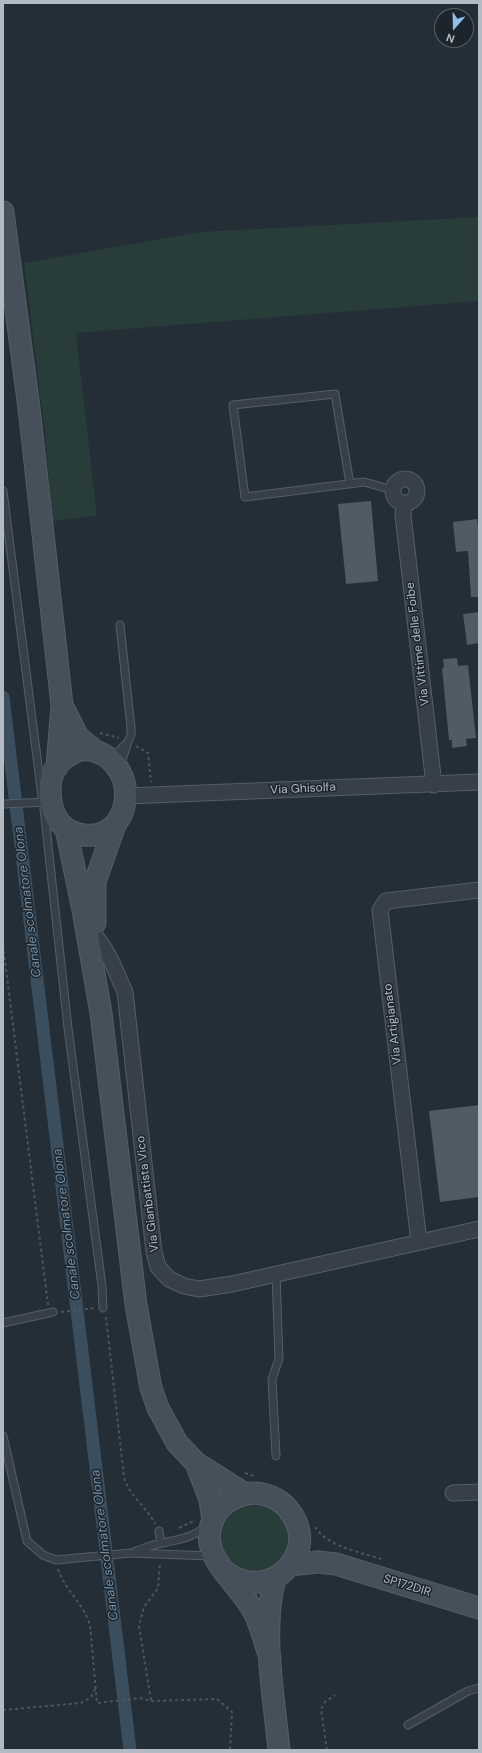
<!DOCTYPE html>
<html>
<head>
<meta charset="utf-8">
<style>
	body { margin:0 }
	#map { position:relative; width:482px; height:1753px; overflow:hidden; background:#232e37; font-family:"DM Sans",sans-serif }
	canvas { display:block }
	.frame { position:absolute; inset:0; border:4px solid #b2bbc4; pointer-events:none }
	.north { position:absolute; left:434px; top:8px; width:40px; height:40px; box-sizing:border-box; background:#1c252c; border:1px solid #586169; border-radius:50%; rotate:200deg; font-size:11px; font-weight:700; line-height:16px; text-align:center; color:#b2bbc4 }
	.north::after { content:''; display:block; margin:auto; width:14px; height:18px; background:#8ebfed; clip-path:polygon(50% 0,100% 100%,50% 72%,0 100%) }
</style>
</head>
<body>
<div id="map">
<canvas width="482" height="1753"></canvas>
<div class="frame"></div>
<div class="north">N</div>
</div>
<script>
const ctx = document.querySelector('canvas').getContext('2d');
ctx.lineJoin = 'round';
function fillPath(path, color) { ctx.fillStyle = color; ctx.fill(path, 'evenodd'); }
function trace(path, color, width, dash) { ctx.strokeStyle = color; ctx.lineWidth = width; ctx.lineCap = dash ? 'butt' : 'round'; ctx.setLineDash(dash || []); ctx.stroke(path); }
function write(font, color, halo, rows, align = 'center') {
  ctx.font = font + ' "DM Sans",sans-serif'; ctx.lineWidth = 3; ctx.setLineDash([]); ctx.textBaseline = 'middle'; ctx.strokeStyle = halo; ctx.fillStyle = color; for (const [text, x, y, turn = 0] of rows) {
    ctx.save(); ctx.translate(x, y); ctx.rotate((+turn || 0) * Math.PI / 180); ctx.textAlign = isNaN(turn) ? turn : align; if (halo) ctx.strokeText(text, 0, 0); ctx.fillText(text, 0, 0); ctx.restore();
  }
}
fillPath(new Path2D(`
	M479,217V301L76,333L97,516L52,521L45,435L24,263L200,232Z
	M242,1502L273,1505L292,1534L285,1561L255,1576H248L219,1554V1523Z`), '#283c3a');
trace(new Path2D(`
	M3,697L130,1750`), '#3a4e5e', 13);
fillPath(new Path2D(`
	M371,501L378,581L346,584L338,504Z
	M477,519L479,532V597H471L468,551L456,552L453,522Z
	M479,612V643L467,645L463,614Z
	M457,658L458,666L468,665L476,738L466,739L467,746L452,748V740H449L442,668L444,667L443,659Z
	M479,1105V1197L440,1202L429,1111Z`), '#4f5b65');
const service = new Path2D(`
	M350,484L335,394L233,405L245,497L364,482L393,490
	M3,491L42,797
	M120,625L131,728V735L128,742
	M111,757L119,751L128,742L120,766
	M3,804L49,802
	M44,809L68,1028L102,1286L103,1308
	M3,1323L53,1312
	M3,1436L27,1541L43,1555L56,1560L130,1553L211,1556
	M276,1456L272,1379L279,1359L276,1274
	M159,1531L161,1543
	M136,1551C145,1548 154,1544 163,1543C180,1539 193,1538 206,1526
	M408,1725L468,1691L479,1688`);
const minor = new Path2D(`
	M393 491a12 12 0 1 1 24 0a12 12 0 1 1-24 0Z
	M404,503L403,515L434,785
	M127,796L479,782
	M96,937C110,953 116,973 125,992L154,1252L158,1267L169,1279L184,1286L199,1289L232,1284L479,1229
	M419,1242L380,910L386,901L479,890
	M453,1493L479,1492`);
const secondary = new Path2D(`
	M3,212L29,408L62,705L57,767
	M62,705L78,737L94,750
	M79,750C84,750 90,749 95,751C142,767 132,841 84,835C75,834 66,830 60,823C49,810 46,780 57,766C63,758 71,754 79,750Z
	M66,829L83,910L101,1013L136,1305L151,1388L158,1408L177,1443L196,1463L245,1494
	M95,923V882L115,825
	M196,1463L210,1500L213,1520
	M290,1565L318,1562L336,1564L479,1608
	M222,1569C266,1608 325,1553 288,1509C280,1499 266,1493 253,1493C239,1494 225,1501 217,1512C191,1553 237,1579 254,1612C261,1626 265,1643 270,1658
	M275,1578C261,1632 274,1696 279,1750`);
trace(service, '#555e65', 9);
trace(minor, '#555e65', 17);
trace(secondary, '#555e65', 23);
trace(new Path2D(`
	M100,733L119,738
	M136,746L148,753L151,782
	M3,945L48,1305
	M61,1312L95,1308
	M106,1317L124,1477C129,1496 147,1507 155,1524
	M245,1473L254,1476
	M315,1527C328,1547 360,1552 381,1559
	M179,1528L194,1521
	M58,1569C65,1590 83,1603 90,1625L97,1703L141,1698L151,1701L217,1699L232,1712L230,1750
	M151,1700L139,1626L144,1607L158,1588L160,1563
	M3,1710L81,1703L91,1697L95,1689
	M327,1750L321,1709L325,1702L335,1695`), '#475959', 2, [3, 3]);
trace(service, '#374048', 7);
trace(minor, '#374048', 15);
trace(secondary, '#45505a', 21);
write('12px', '#b2bbc4', '#1c252c', [
	["Via Vittime delle Foibe",418,644,-97],
	["Via Ghisolfa",303,789,-3],
	["Via Artigianato",393,1024,-97],
	["Via Gianbattista Vico",148,1194,-97],
	["SP172DIR",407,1586,17]
]);
write('italic 13px', '#758fa4', '#1c252c', [
	["Canale scolmatore Olona",28,902,-97],
	["Canale scolmatore Olona",67,1224,-97],
	["Canale scolmatore Olona",105,1545,-97]
]);
</script>
</body>
</html>
